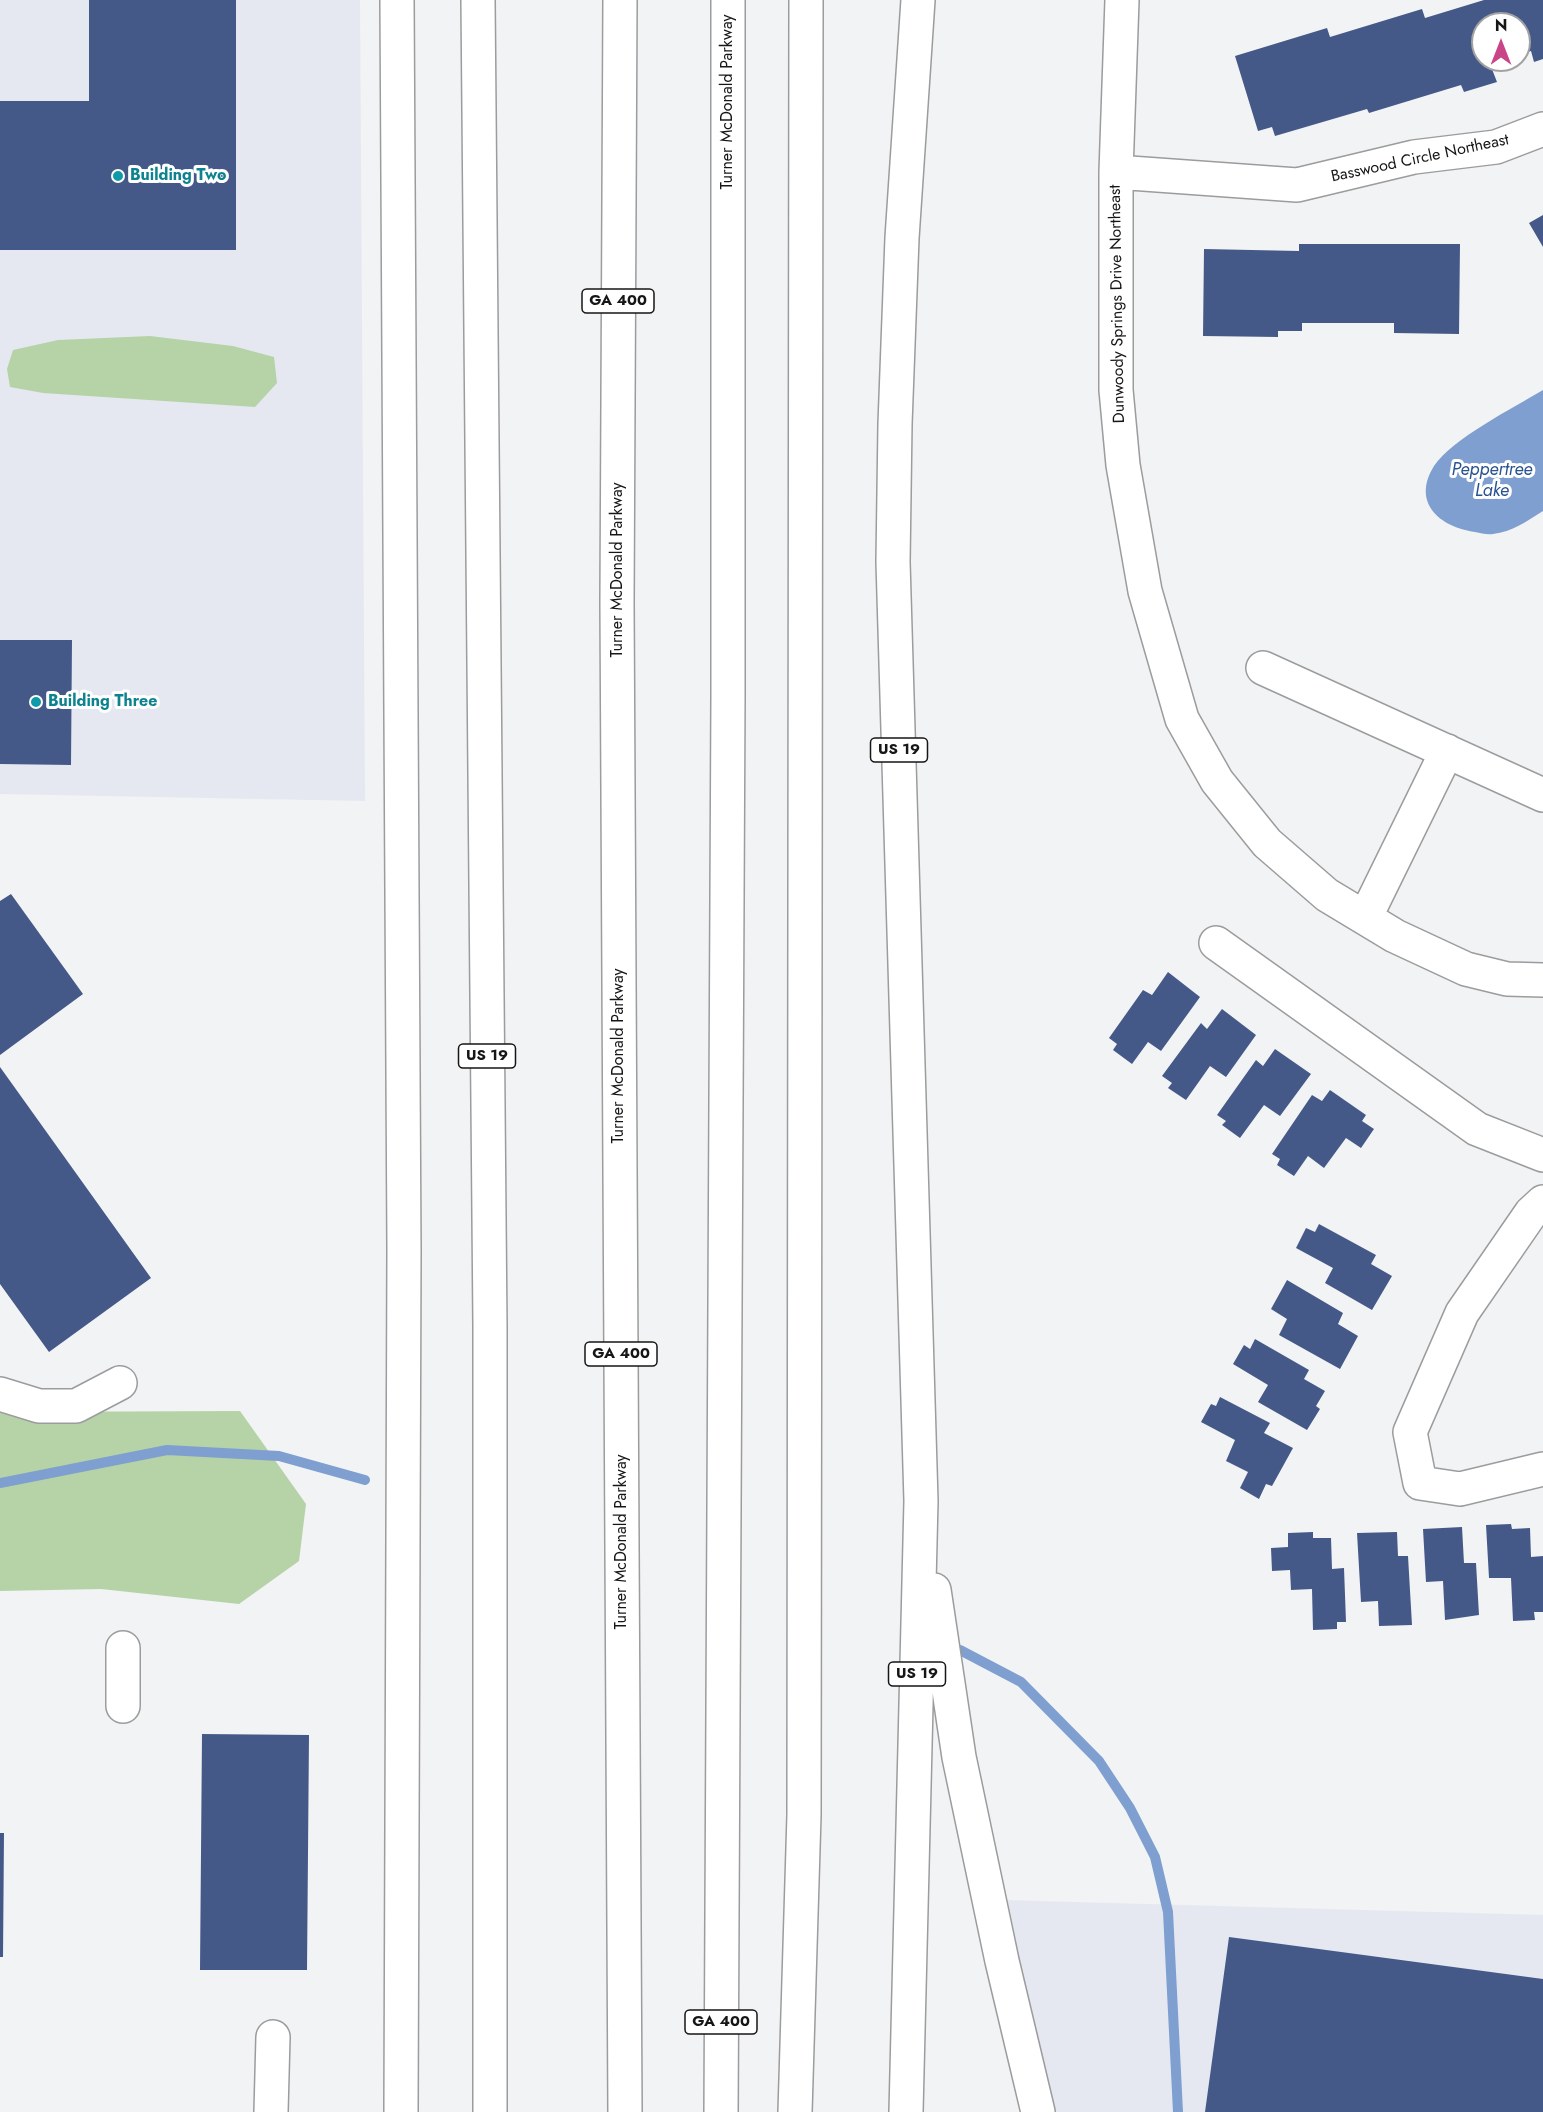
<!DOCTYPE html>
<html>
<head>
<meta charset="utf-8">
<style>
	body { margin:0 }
	#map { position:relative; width:1543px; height:2112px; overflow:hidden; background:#f2f3f4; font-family:Jost,sans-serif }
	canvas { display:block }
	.north { position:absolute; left:1471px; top:12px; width:60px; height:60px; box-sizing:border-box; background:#fff; border:2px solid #a2a2a2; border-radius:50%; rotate:0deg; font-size:16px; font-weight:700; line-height:24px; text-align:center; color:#161616 }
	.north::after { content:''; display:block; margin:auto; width:21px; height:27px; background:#ca4588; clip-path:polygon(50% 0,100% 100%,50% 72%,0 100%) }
</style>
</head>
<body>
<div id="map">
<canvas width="1543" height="2112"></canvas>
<div class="north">N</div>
</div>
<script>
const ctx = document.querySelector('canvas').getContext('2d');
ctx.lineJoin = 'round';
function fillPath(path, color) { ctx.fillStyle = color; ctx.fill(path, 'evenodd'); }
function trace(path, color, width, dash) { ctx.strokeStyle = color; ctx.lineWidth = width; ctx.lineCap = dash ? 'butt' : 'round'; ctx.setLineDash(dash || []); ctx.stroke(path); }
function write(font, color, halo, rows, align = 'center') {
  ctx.font = font + ' Jost,sans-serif'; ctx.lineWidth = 6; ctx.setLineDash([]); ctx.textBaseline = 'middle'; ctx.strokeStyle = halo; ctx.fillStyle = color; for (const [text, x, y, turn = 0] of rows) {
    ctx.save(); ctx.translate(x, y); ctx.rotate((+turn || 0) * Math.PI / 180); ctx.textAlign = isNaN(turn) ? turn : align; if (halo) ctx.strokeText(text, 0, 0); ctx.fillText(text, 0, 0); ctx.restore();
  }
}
fillPath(new Path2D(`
	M0,0H360L365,801L0,794Z
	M1003,1900L1543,1915V2112H1054Z`), '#e5e8f1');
fillPath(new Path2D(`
	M150,336L233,346L274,357L277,383L255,407L43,393L10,387L7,369L13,350L58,340Z
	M240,1411L306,1504L299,1561L239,1604L101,1589L0,1591V1412Z`), '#b5d3a7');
fillPath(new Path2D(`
	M1543,390V511C1527,521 1512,532 1493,534C1487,535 1481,533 1475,532C1440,527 1411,503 1434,466C1452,439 1513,408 1543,390Z`), '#7e9fcf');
trace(new Path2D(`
	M0,1483L167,1450L279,1456L365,1480
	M960,1650L1021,1682L1099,1761L1130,1808L1155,1857L1168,1912L1178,2112`), '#7e9fcf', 10);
fillPath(new Path2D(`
	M89,0H236V250H0V101H89Z
	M1484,0H1543V59L1534,62L1531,51L1519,55V24H1483V60H1501L1490,64L1497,82L1464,92L1461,85L1369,113L1367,109L1275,136L1272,127L1258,131L1235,56L1327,28L1330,37L1422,9L1425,18Z
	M1543,215V247L1529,223Z
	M1299,244H1460L1459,334L1394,333V323H1302V331H1278V337L1203,336L1204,249L1299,251Z
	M0,640H72L71,765L0,764Z
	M11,894L83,994L0,1055V901Z
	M1168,972L1200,997L1161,1051L1148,1042L1132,1064L1113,1050L1117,1044L1109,1038L1143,990L1152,995Z
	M1222,1009L1256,1035L1226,1077L1210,1066L1186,1100L1168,1088L1172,1083L1162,1076L1201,1023L1207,1029Z
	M1275,1049L1311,1074L1280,1116L1264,1105L1240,1138L1222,1125L1226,1121L1217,1115L1256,1060L1263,1066Z
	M0,1067L151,1278L49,1352L0,1284Z
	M1330,1090L1366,1115L1362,1121L1374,1129L1361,1148L1346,1138L1324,1168L1308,1156L1294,1176L1277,1165L1280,1159L1272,1154L1312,1095L1322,1101Z
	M1319,1224L1376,1255L1371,1264L1392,1276L1372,1310L1325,1283L1333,1268L1296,1248L1306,1228L1315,1232Z
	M1287,1280L1343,1313L1338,1324L1358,1336L1340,1369L1279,1335L1287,1319L1271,1309Z
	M1255,1339L1309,1370L1304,1379L1325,1391L1316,1406L1320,1409L1307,1430L1258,1402L1268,1385L1233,1364L1244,1345L1250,1349Z
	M1220,1397L1270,1423L1264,1433L1293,1448L1272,1486L1266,1484L1259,1499L1240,1488L1248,1472L1226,1461L1235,1440L1201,1422L1211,1404L1216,1406Z
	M1511,1524L1512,1529L1530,1528L1531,1557L1543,1556V1612H1534L1535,1620L1513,1621L1511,1578H1489L1486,1525Z
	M1462,1527L1464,1563H1476L1479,1615L1445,1620L1443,1581L1426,1582L1423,1529Z
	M1313,1532V1538H1331L1332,1569L1344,1568L1346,1622H1337V1629L1313,1630L1312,1589L1291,1590L1290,1570L1272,1571L1271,1548L1288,1547V1533Z
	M1397,1532L1398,1556H1408L1412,1625L1379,1626L1378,1601L1361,1602L1357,1533Z
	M202,1734L309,1735L307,1970H200Z
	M0,1833H4L3,1957H0Z
	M1229,1937L1543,1979V2112H1205Z`), '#455988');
const minor = new Path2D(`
	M1122,0L1116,172V390L1123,465L1145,591L1182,719L1217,781L1267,843L1327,895L1395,936L1466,969L1507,979L1543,980
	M1116,172L1297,185L1414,157L1496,147L1543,129
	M1263,668L1543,795
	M1365,918L1447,751
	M1216,943L1477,1129L1543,1155
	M1543,1202L1531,1213L1462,1313L1410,1432L1420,1483L1460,1489L1543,1469
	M0,1394L39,1406H76L120,1383
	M123,1648V1706
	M271,2112L273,2037`);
const highway = new Path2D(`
	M397,0L404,1250L401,2112
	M478,0L490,1325V2112
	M620,0L617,602L625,2112
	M934,1590L959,1757L1002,1961L1038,2112
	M721,2112L728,696V0
	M795,2112L804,1815L806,0
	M906,2112L921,1501L893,562L895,424L902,238L918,0`);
trace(minor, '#9b9c9d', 36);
trace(highway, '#9b9c9d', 36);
trace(minor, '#fff', 33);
trace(highway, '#fff', 33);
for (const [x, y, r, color] of [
	[118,176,6,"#0f9aa8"],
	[36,702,6,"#0f9aa8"]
]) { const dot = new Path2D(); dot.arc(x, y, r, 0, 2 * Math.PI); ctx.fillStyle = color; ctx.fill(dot); trace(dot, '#fff', 2); }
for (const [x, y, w] of [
	[618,301,72],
	[899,750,57],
	[487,1056,57],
	[621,1354,72],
	[917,1674,57],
	[721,2022,72]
]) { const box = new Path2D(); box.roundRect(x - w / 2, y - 12, w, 24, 4.5); ctx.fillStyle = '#fff'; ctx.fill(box); trace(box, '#161616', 1.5); }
write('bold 15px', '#161616', null, [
	["GA 400",618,301],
	["US 19",899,750],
	["US 19",487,1056],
	["GA 400",621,1354],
	["US 19",917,1674],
	["GA 400",721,2022]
]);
write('16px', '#161616', '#fff', [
	["Turner McDonald Parkway",728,102,-90],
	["Basswood Circle Northeast",1420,159,-12],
	["Dunwoody Springs Drive Northeast",1118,304,-91],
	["Turner McDonald Parkway",618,570,-90],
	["Turner McDonald Parkway",619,1056,-90],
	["Turner McDonald Parkway",622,1542,-90]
]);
write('bold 16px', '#0d838f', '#fff', [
	["Building Two",130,176],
	["Building Three",48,702]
], 'left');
write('italic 18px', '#28538f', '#fff', [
	["Peppertree",1492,471],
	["Lake",1492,492]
]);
</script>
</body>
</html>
